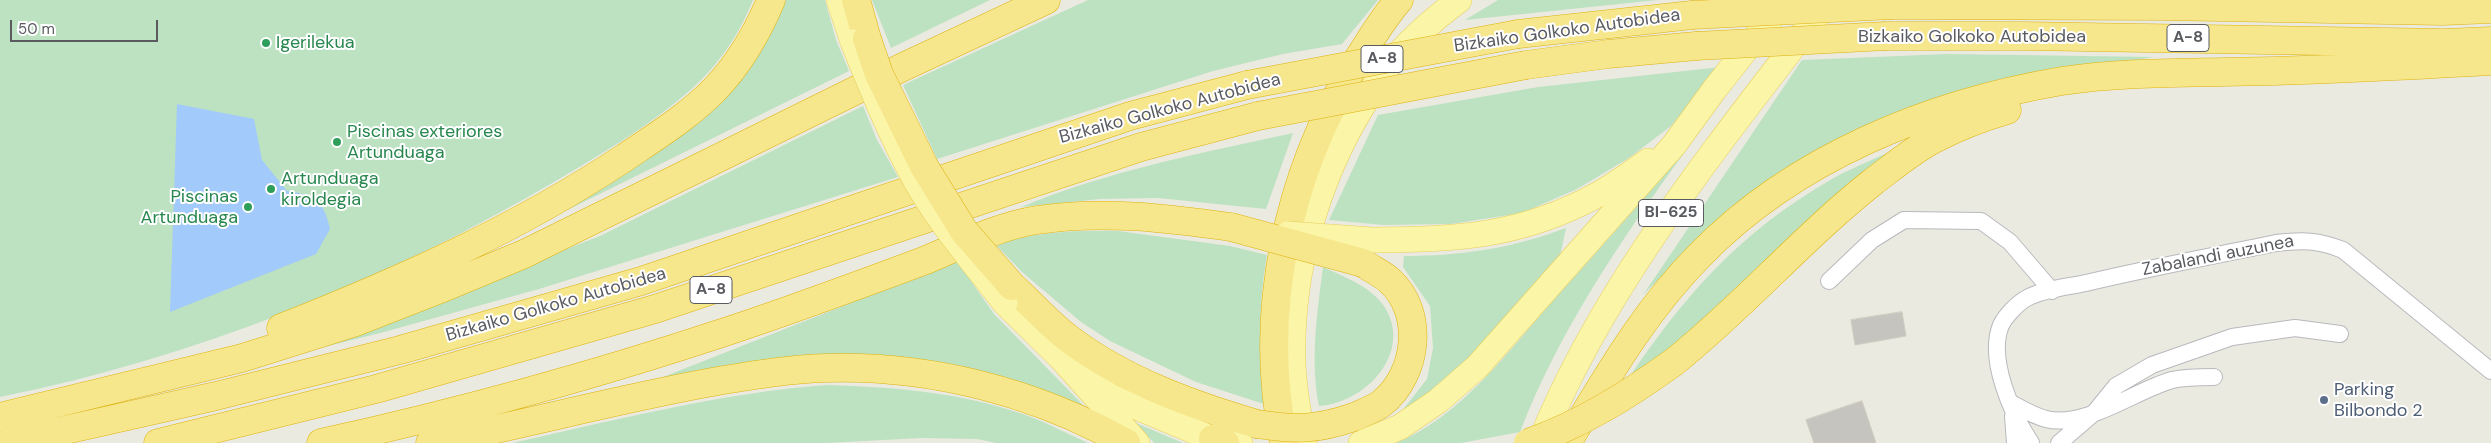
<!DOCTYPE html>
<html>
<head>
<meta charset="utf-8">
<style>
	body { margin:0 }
	#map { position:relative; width:2491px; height:443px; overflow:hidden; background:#ebeae0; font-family:"DM Sans",sans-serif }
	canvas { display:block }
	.scale { position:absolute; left:10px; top:20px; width:148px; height:22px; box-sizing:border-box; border:2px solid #595b60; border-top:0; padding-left:6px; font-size:15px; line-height:18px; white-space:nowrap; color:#595b60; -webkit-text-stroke:4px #fff; paint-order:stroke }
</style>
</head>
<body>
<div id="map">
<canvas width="2491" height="443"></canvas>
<div class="scale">50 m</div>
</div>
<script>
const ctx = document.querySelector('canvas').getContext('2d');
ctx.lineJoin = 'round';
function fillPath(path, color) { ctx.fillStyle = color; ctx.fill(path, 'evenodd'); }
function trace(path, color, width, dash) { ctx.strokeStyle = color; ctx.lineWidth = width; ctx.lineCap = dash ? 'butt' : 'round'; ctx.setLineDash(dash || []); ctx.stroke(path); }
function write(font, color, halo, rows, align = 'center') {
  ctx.font = font + ' "DM Sans",sans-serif'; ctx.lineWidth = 4; ctx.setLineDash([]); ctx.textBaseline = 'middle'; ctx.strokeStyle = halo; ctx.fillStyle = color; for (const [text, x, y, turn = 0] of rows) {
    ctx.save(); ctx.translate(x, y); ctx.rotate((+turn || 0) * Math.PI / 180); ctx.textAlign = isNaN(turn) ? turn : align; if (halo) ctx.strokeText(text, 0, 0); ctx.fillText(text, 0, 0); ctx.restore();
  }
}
fillPath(new Path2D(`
	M0,0H753C741,30 724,57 701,80C660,120 603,153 554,182C383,282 194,358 0,397Z
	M779,0H825L836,40L849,71L480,253L674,134Z
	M872,0H990L891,48Z
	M1088,0H1378L1342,44L1283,54L1213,71L937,159L903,85Z
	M1498,0H1658L1465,20Z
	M1947,54L2154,57L2036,76L1807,156L1727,210L1643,295L1802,60Z
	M1721,67L1671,126L1629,158L1577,189L1522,213L1451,224L1384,225L1329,220L1378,115L1538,87Z
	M863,106L877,140L898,177L539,289L384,332L195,379L419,306L600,236Z
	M1293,133L1266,209L1158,198L1100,199L1021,207C1108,171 1201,153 1293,133Z
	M1904,145L1736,294L1624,385C1683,297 1738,233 1832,179C1855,166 1880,157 1904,145Z
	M1684,153C1621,240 1559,331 1520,432L1461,443H1396C1460,417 1506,354 1550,304C1595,254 1639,204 1684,153Z
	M1566,228L1560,256L1468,359L1431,392L1402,411L1427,379L1433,348L1430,306L1403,267L1404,256C1462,256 1513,248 1566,228Z
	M1118,231L1230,246L1267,255C1258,304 1259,354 1264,404L1196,382L1110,341L1081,322L1022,272L995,244C1035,232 1077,230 1118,231Z
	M957,261L994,314L1087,409L985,374L653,381Z
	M1323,267C1344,277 1370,286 1384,306C1414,352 1366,403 1319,406C1310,361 1317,313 1323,267Z
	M827,385C896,387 970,393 1036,419C1053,426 1070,435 1088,443H996L977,439L921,438L826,443H512C616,420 720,393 827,385Z
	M1136,423L1183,443H1154Z`), '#bde2c1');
fillPath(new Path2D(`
	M177,104L254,119L262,160L287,191C314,195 324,200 330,229L316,254L170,312Z`), '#a2cafa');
const building = new Path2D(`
	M1902,312L1906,336L1855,345L1851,320Z
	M1862,401L1876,443H1814L1806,420Z`);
fillPath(building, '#c6c4be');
trace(building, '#cfccbf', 1);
const minor = new Path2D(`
	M1829,281L1872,240L1904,220L1981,221L2010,242L2052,291
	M2011,403C2022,409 2034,416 2046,419C2084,429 2136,390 2172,380C2186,377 2199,377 2214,377
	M2013,416L2015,443
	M2031,443C2012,414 1987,359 2001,325C2006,315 2018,303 2027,298C2044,289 2068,287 2086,283C2149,268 2213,256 2276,243C2303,240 2318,240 2343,250L2491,371
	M2059,443L2094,413L2116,386L2152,365L2232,337L2295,328L2340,334`);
const primary = new Path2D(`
	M839,0L853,42
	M1372,240C1456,240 1522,236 1597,195C1615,185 1632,172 1648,161
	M1005,303L1061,358L1137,443
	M1061,358L1110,396L1213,439L1240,443
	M1304,443C1299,417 1294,391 1293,364C1290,273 1317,179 1365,102C1371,92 1376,81 1383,73C1404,45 1431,21 1459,0
	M1361,443L1400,427L1438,401L1477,367L1674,145L1714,90L1785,0
	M1540,443C1604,282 1725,137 1829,0`);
const motorway = new Path2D(`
	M856,0L867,39
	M1892,5L2162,6L2443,11L2491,9
	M1518,34L1692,15
	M1886,36H2024L2445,43L2491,41
	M1526,65L1608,54L1696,46
	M1012,286C1031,303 1048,323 1068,338C1123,380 1192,405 1257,424
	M281,328C400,281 517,229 624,158C655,137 689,116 715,89C740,63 757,33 771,0
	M1674,362C1744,306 1803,237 1874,181C1894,166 1914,149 1936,138C1959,126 1983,117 2007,110
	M0,417L242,358L353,323L440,289L524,254L903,67L1046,0
	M1354,417C1363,413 1374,409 1382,403C1418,374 1425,312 1389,280C1381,273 1371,269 1363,263
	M1213,439L1225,443
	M8,443L216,396L400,350L641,281L1130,116L1247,85
	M158,443L376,389L655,309L1141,147L1258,116
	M321,443C457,413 592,376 725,332C792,310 859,285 926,260C962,245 998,226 1037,220C1102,210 1166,218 1231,227
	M430,443C527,424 621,398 718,381C754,375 790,369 826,368C931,365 1035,392 1126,443
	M1284,443C1257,312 1287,176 1356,62C1370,41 1382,19 1399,0
	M1567,443C1607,377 1645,310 1700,255C1794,158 1931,103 2062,81C2115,73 2169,73 2223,72C2312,71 2402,66 2491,61`);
trace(minor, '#b8b9be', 18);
trace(primary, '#e8cf5c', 26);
trace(motorway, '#deb30d', 29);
trace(minor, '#fff', 16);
trace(primary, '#faf5a7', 25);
trace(motorway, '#f6e68c', 28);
const primaryBridge = new Path2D(`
	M853,42C870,85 888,129 910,170C934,217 973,262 1005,303
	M1288,234L1372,240`);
const motorwayBridge = new Path2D(`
	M1692,15L1892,5
	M867,39L879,74L924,166L964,231L1012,286
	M1696,46L1886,36
	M1247,85L1518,34
	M1258,116L1526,65
	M1231,227L1363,263
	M1257,424C1296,430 1316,430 1354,417
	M1528,443C1582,424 1628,395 1674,362`);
trace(primaryBridge, '#e8cf5c', 26, []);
trace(motorwayBridge, '#deb30d', 29, []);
trace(primaryBridge, '#faf5a7', 25);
trace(motorwayBridge, '#f6e68c', 28);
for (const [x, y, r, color] of [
	[266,43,5,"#2e9e5b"],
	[337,142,5,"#2e9e5b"],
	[271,189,5,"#2e9e5b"],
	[248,207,5,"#2e9e5b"],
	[2324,400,5,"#5c6f8a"]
]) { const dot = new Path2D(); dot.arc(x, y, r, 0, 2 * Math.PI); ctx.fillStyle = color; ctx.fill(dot); trace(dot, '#fff', 2); }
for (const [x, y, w] of [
	[2188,38,42],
	[1382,59,42],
	[1671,213,65],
	[711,290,42]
]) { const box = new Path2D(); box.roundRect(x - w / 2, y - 13.5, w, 27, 4); ctx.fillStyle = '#fff'; ctx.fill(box); trace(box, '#595b60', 1); }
write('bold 16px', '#595b60', null, [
	["A-8",2188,38],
	["A-8",1382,59],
	["BI-625",1671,213],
	["A-8",711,290]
]);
write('18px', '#595b60', '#fff', [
	["Bizkaiko Golkoko Autobidea",1567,31,-8],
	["Bizkaiko Golkoko Autobidea",1972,37],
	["Bizkaiko Golkoko Autobidea",1170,109,-15],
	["Zabalandi auzunea",2218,256,-11],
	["Bizkaiko Golkoko Autobidea",556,305,-16]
]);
write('18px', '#27864d', '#fff', [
	["Igerilekua",276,43],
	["Piscinas exteriores",347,132],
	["Artunduaga",347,153],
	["Artunduaga",281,179],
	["kiroldegia",281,200],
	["Piscinas",238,197,"right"],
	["Artunduaga",238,218,"right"]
], 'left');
write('18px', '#4e5e75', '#fff', [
	["Parking",2334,390],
	["Bilbondo 2",2334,411]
], 'left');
</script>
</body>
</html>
